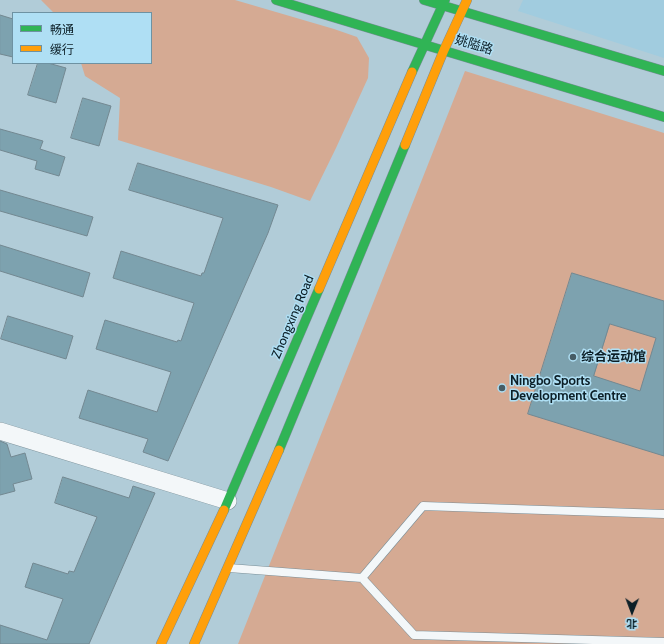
<!DOCTYPE html>
<html>
<head>
<meta charset="utf-8">
<style>
	body { margin:0 }
	#map { position:relative; width:664px; height:644px; overflow:hidden; background:#b1ccd8; font-family:Cabin,"Noto Sans SC",sans-serif }
	canvas { display:block }
	.legend { position:absolute; left:12px; top:12px; width:140px; height:52px; box-sizing:border-box; background:#afdff4; border:1px solid #6e92a2; margin:0; padding:5px 7px; list-style:none; font-size:12px; color:#0c1f27 }
	.legend li { display:flex; align-items:center; gap:8px; height:20px }
	.legend b { width:20px; border:1px solid #6e92a2 }
	.north { position:absolute; left:612px; top:592px; width:40px; height:40px; -webkit-text-stroke:3px #afdff4; paint-order:stroke; rotate:181deg; font-size:11px; font-weight:700; line-height:16px; text-align:center; color:#0c1f27 }
	.north::after { content:''; display:block; margin:auto; width:14px; height:18px; background:#0c1f27; clip-path:polygon(50% 0,100% 100%,50% 72%,0 100%) }
</style>
</head>
<body>
<div id="map">
<canvas width="664" height="644"></canvas>
<ul class="legend">
<li><b style="height:5px;background:#30b455"></b>畅通</li>
<li><b style="height:5px;background:#ff9f0a"></b>缓行</li>
</ul>
<div class="north">北</div>
</div>
<script>
const ctx = document.querySelector('canvas').getContext('2d');
ctx.lineJoin = 'round';
function fillPath(path, color) { ctx.fillStyle = color; ctx.fill(path, 'evenodd'); }
function trace(path, color, width, dash) { ctx.strokeStyle = color; ctx.lineWidth = width; ctx.lineCap = dash ? 'butt' : 'round'; ctx.setLineDash(dash || []); ctx.stroke(path); }
function write(font, color, halo, rows, align = 'center') {
  ctx.font = font + ' Cabin,"Noto Sans SC",sans-serif'; ctx.lineWidth = 3; ctx.setLineDash([]); ctx.textBaseline = 'middle'; ctx.strokeStyle = halo; ctx.fillStyle = color; for (const [text, x, y, turn = 0] of rows) {
    ctx.save(); ctx.translate(x, y); ctx.rotate((+turn || 0) * Math.PI / 180); ctx.textAlign = isNaN(turn) ? turn : align; if (halo) ctx.strokeText(text, 0, 0); ctx.fillText(text, 0, 0); ctx.restore();
  }
}
fillPath(new Path2D(`
	M523,0H664V58L518,11Z`), '#a1ccdf');
fillPath(new Path2D(`
	M41,0H235L334,29L357,37L369,58L368,78L336,148L310,201L271,187L118,140L120,98L85,76L81,63H151V13H54Z
	M465,71L664,133V644H238Z`), '#d5aa93');
const building = new Path2D(`
	M0,15L13,19V57L0,54Z
	M38,63H48L66,68L56,103L28,95Z
	M83,98L111,106L99,146L71,138Z
	M0,129L43,141L40,149L65,157L59,176L35,169L37,161L0,150Z
	M138,163L278,205L268,233L168,461L143,452L148,439L79,418L88,390L157,412L171,372L96,349L105,320L177,342L178,340L181,341L194,303L113,278L121,251L201,276L202,273H204L223,218L129,190Z
	M0,190L93,217L87,236L0,211Z
	M0,245L90,273L83,297L0,271Z
	M572,273L664,301V456L528,414ZM610,324L656,338L640,391L594,376Z
	M8,316L73,336L66,359L1,339Z
	M0,441L7,444L11,457L25,453L32,479L13,484L15,491L0,495Z
	M63,477L129,498L133,486L155,493L89,644H0V625L47,640L63,599L25,587L33,563L68,574L69,571L74,572L97,517L55,503Z`);
fillPath(building, '#7da2af');
trace(building, '#738891', 1);
const lane = new Path2D(`
	M229,568L362,578L414,635L664,642
	M362,578L423,506L664,514`);
const street = new Path2D(`
	M0,431L228,501`);
const fast = new Path2D(`
	M276,0L664,117
	M424,0L664,71
	M412,72L445,0
	M279,450L405,145
	M224,510L319,289`);
const slow = new Path2D(`
	M405,145L444,50L467,0
	M319,289L412,72
	M161,644L224,510
	M194,644L279,450`);
trace(lane, '#798e97', 9);
trace(street, '#798e97', 18);
trace(fast, '#798e97', 10);
trace(slow, '#798e97', 10);
trace(lane, '#f3f7f9', 8);
trace(street, '#f3f7f9', 17);
trace(fast, '#30b455', 9);
trace(slow, '#ff9f0a', 9);
for (const [x, y, r, color] of [
	[573,357,4,"#465c65"],
	[502,388,4,"#465c65"]
]) { const dot = new Path2D(); dot.arc(x, y, r, 0, 2 * Math.PI); ctx.fillStyle = color; ctx.fill(dot); trace(dot, '#afdff4', 1.5); }
write('13px', '#0c1f27', '#afdff4', [
	["姚隘路",474,45,17],
	["Zhongxing Road",293,317,-67]
]);
write('bold 13px', '#0c1f27', '#afdff4', [
	["综合运动馆",581,357],
	["Ningbo Sports",510,381],
	["Development Centre",510,396]
], 'left');
</script>
</body>
</html>
